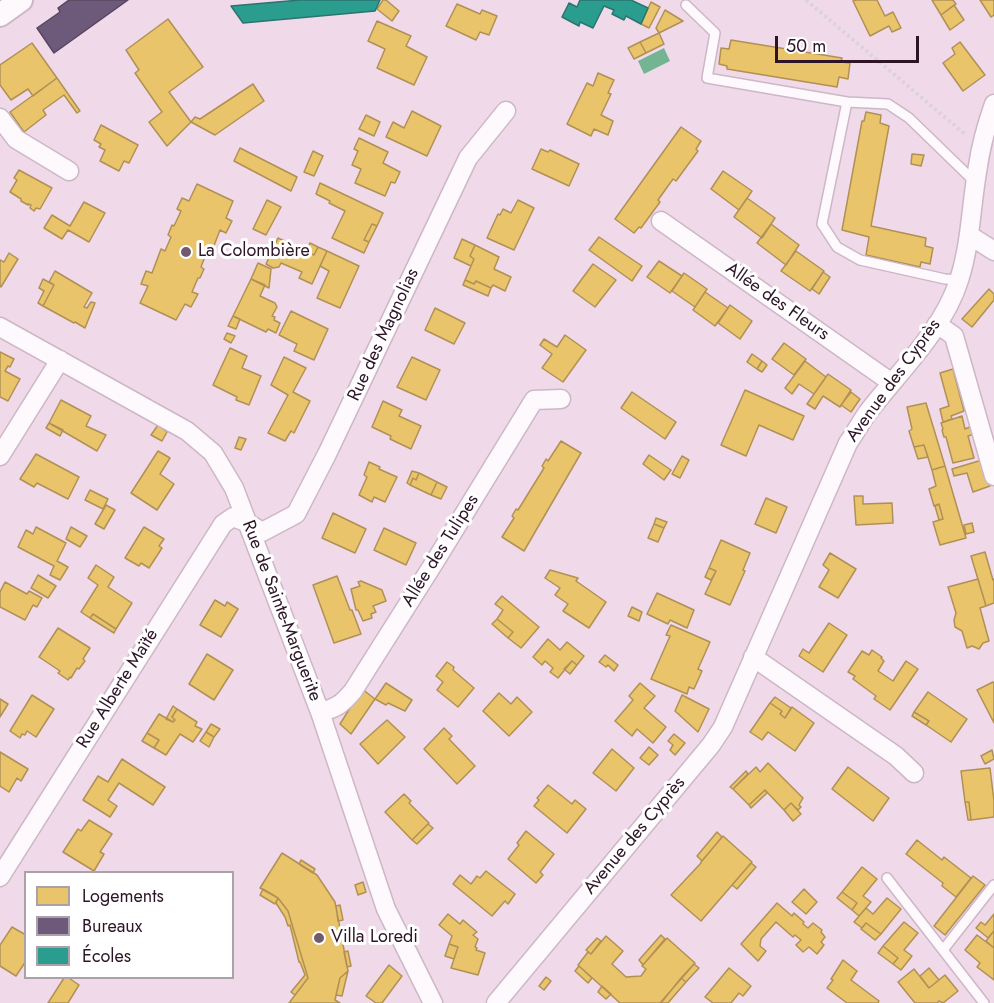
<!DOCTYPE html>
<html>
<head>
<meta charset="utf-8">
<style>
	body { margin:0 }
	#map { position:relative; width:994px; height:1003px; overflow:hidden; background:#f0daea; font-family:Jost,sans-serif }
	canvas { display:block }
	.legend { position:absolute; left:24px; top:871px; width:210px; height:108px; box-sizing:border-box; background:#fff; border:2px solid #aba1a9; margin:0; padding:8px 10px; list-style:none; font-size:18px; color:#2d1527 }
	.legend li { display:flex; align-items:center; gap:12px; height:30px }
	.legend b { width:30px; border:2px solid #aba1a9 }
	.scale { position:absolute; left:775px; top:36px; width:144px; height:27px; box-sizing:border-box; border:3px solid #2d1527; border-top:0; padding-left:8px; font-size:18px; line-height:21px; white-space:nowrap; color:#2d1527; -webkit-text-stroke:4px #fff; paint-order:stroke }
</style>
</head>
<body>
<div id="map">
<canvas width="994" height="1003"></canvas>
<ul class="legend">
<li><b style="height:16px;background:#e9c46a"></b>Logements</li>
<li><b style="height:16px;background:#6d597a"></b>Bureaux</li>
<li><b style="height:16px;background:#2a9d8f"></b>Écoles</li>
</ul>
<div class="scale">50 m</div>
</div>
<script>
const ctx = document.querySelector('canvas').getContext('2d');
ctx.lineJoin = 'round';
function fillPath(path, color) { ctx.fillStyle = color; ctx.fill(path, 'evenodd'); }
function trace(path, color, width, dash) { ctx.strokeStyle = color; ctx.lineWidth = width; ctx.lineCap = dash ? 'butt' : 'round'; ctx.setLineDash(dash || []); ctx.stroke(path); }
function write(font, color, halo, rows, align = 'center') {
  ctx.font = font + ' Jost,sans-serif'; ctx.lineWidth = 6; ctx.setLineDash([]); ctx.textBaseline = 'middle'; ctx.strokeStyle = halo; ctx.fillStyle = color; for (const [text, x, y, turn = 0] of rows) {
    ctx.save(); ctx.translate(x, y); ctx.rotate((+turn || 0) * Math.PI / 180); ctx.textAlign = isNaN(turn) ? turn : align; if (halo) ctx.strokeText(text, 0, 0); ctx.fillText(text, 0, 0); ctx.restore();
  }
}
fillPath(new Path2D(`
	M664,48L670,61L644,74L638,61Z`), '#73b592');
const homes = new Path2D(`
	M383,0H386L399,11L392,21L377,9Z
	M856,0H877L885,16L893,12L901,28L892,32L889,26L870,36L853,1Z
	M932,0H953L956,4L941,15Z
	M980,0H994V15L991,17Z
	M651,2L660,7L649,28L641,24Z
	M457,4L480,14L482,10L497,16L489,35L480,32L476,40L446,26Z
	M954,5L964,20L950,30L941,15Z
	M665,10L683,21L659,33L656,28Z
	M168,19L203,67L169,92L191,122L167,146L149,122L162,112L135,73L139,70L126,50Z
	M377,21L411,36L406,46L427,57L414,85L377,68L385,49L368,41Z
	M659,33L664,44L646,53L640,42Z
	M731,40L842,58L841,62L850,63L848,79L839,77L837,87L727,69V66L719,64L721,48L729,49Z
	M640,42L646,53L634,59L628,48Z
	M960,42L985,75L963,91L943,63L955,54L952,48Z
	M32,43L57,78L33,96L28,89L11,100L0,85V65Z
	M598,73L614,80L608,93L611,94L601,115L613,121L608,135L594,129L591,136L567,124L587,83L593,86Z
	M57,78L80,111L77,113L64,95L43,110L46,115L24,132L10,112Z
	M253,84L264,101L215,135L191,122L195,117L200,119Z
	M412,111L441,126L427,156L386,137L393,122L404,128Z
	M866,112L881,115L880,123L889,126L871,226L926,238L925,246L933,248L930,264L921,262L920,267L866,255L869,237L842,230L862,121H864Z
	M366,115L380,122L374,136L359,129Z
	M101,125L138,145L129,163L124,161L119,171L100,161L105,150L99,147L101,144L94,140Z
	M681,127L701,141L696,149L698,151L676,181L673,179L658,200L660,202L641,228L639,227L634,233L615,219Z
	M359,138L388,152L383,163L400,172L395,183L391,182L385,196L355,183L361,169L352,165L358,151L354,149Z
	M240,148L297,177L291,191L234,161Z
	M541,149L548,152L550,150L579,164L569,186L532,169Z
	M313,151L323,156L314,176L304,172Z
	M912,154L924,155L921,166L911,164Z
	M19,170L52,188L40,209L36,208L34,211L30,208L31,205L28,204V205L21,201V199L10,192L17,180L14,178Z
	M723,171L752,191L739,210L711,189Z
	M320,183L383,213L377,226L372,224L364,240L369,242L364,253L332,238L345,211L329,203L330,201L316,194Z
	M197,184L233,201L226,218L232,221L226,233L220,230L210,256L206,254L201,267L204,269L200,278H198L192,292L198,294L191,307L185,304L176,320L140,303L148,286L141,284L146,271L152,273L161,249L165,251L171,237L168,235L172,225L174,226L181,211L177,209L182,198L189,201Z
	M747,198L775,218L762,238L734,217Z
	M267,200L281,207L266,235L253,229Z
	M518,200L534,208L514,250L487,238L498,214L500,215L503,209L511,213Z
	M84,202L105,213L89,242L68,230L62,239L44,228L52,215L70,226Z
	M372,224L377,226L369,242L364,240Z
	M771,224L799,245L786,265L757,243Z
	M599,237L642,266L632,281L589,250Z
	M278,238L314,255L318,247L327,251L312,284L299,278L302,272L281,263L279,267L273,268L266,264Z
	M462,239L475,245L470,256L474,259L471,266L454,258Z
	M310,243L318,247L314,255L306,251Z
	M475,245L499,257L494,269L511,277L505,291L493,285L491,288L476,281L474,284L465,280L474,259L470,256Z
	M327,251L359,266L340,308L317,298L329,271L320,266Z
	M796,251L824,271L810,291L781,271Z
	M9,253L18,259L1,287L0,286V260L4,262Z
	M659,261L682,276L670,293L647,277Z
	M258,263L271,269L269,288L251,279Z
	M593,264L616,280L595,307L573,291Z
	M55,271L92,293L84,307L87,308L91,302L95,303L85,328L75,322L74,323L43,306L54,285L49,282Z
	M823,272L830,277L819,294L812,289Z
	M684,273L707,289L695,307L672,291Z
	M43,279L54,285L43,306L38,303L44,291L39,288Z
	M251,279L265,285L260,296L275,303L277,307L272,316L275,317L274,320L280,323L276,333L268,329L266,332L233,316Z
	M465,280L474,284L476,281L491,288L488,296L463,285Z
	M989,289L994,294V300L972,327L962,319Z
	M705,292L728,308L715,326L693,310Z
	M730,305L752,321L740,339L718,323Z
	M435,308L465,323L454,344L425,330Z
	M291,311L328,329L314,360L294,351L297,344L279,335Z
	M233,316L240,319L236,329L228,326Z
	M227,333L235,336L231,343L224,339Z
	M565,335L586,350L563,382L542,368L552,354L540,345L544,339L557,347Z
	M784,343L806,359L794,375L772,359Z
	M230,348L247,356L242,368L261,376L249,405L236,400L237,397L213,385Z
	M0,352L14,359L10,367L8,366L5,371L20,379L8,401L0,397Z
	M752,354L762,361L757,369L747,362Z
	M284,357L306,368L293,392L310,401L294,433L291,431L285,441L268,433L288,395L271,385Z
	M412,357L440,370L426,400L397,387Z
	M762,361L767,365L762,372L757,369Z
	M805,361L826,377L814,394L799,384L792,394L785,388Z
	M953,369L964,411L951,416L952,419L943,422L940,409L949,406L940,373Z
	M828,374L851,390L840,407L823,396L815,409L807,404Z
	M745,390L804,416L793,440L759,425L746,456L721,445Z
	M632,392L676,422L665,439L621,408Z
	M851,392L860,399L851,412L841,405Z
	M61,400L91,416L86,426L106,435L97,451L49,423Z
	M383,401L402,410L399,416L421,426L411,449L390,439L391,436L372,427Z
	M926,403L945,466L932,470L924,445L914,447L909,431L912,429L907,407Z
	M962,416L965,429L972,426L975,434L968,436L974,458L953,463L946,437H944L942,430L943,429L941,423Z
	M49,423L63,430L60,436L46,428Z
	M158,425L167,432L162,441L151,435Z
	M239,437L246,439L241,450L235,448Z
	M561,441L581,453L524,551L502,537L514,518L512,516L516,509L518,510L544,468L542,466L546,459L548,461Z
	M924,445L928,457L918,459L914,447Z
	M158,451L170,458L160,474L174,484L157,510L131,493Z
	M36,454L79,477L68,499L37,483L34,487L20,479Z
	M649,455L671,470L664,480L643,464Z
	M682,456L689,460L680,478L672,474Z
	M982,460L990,486L973,492L967,473L954,476L952,469Z
	M369,462L380,467L379,469L397,477L385,502L374,497L372,502L359,495L367,477L364,475Z
	M945,466L966,538L940,545L933,522L943,519L939,504L934,506L929,489L936,486L932,470Z
	M412,471L419,473L416,480L413,478L410,485L407,483Z
	M419,473L437,482L431,495L410,485L413,478L416,480Z
	M437,482L447,487L441,499L431,495Z
	M90,490L108,499L103,509L85,500Z
	M854,496H863V504L892,503L893,523L856,525Z
	M766,498L787,507L776,533L755,524Z
	M939,504L943,519L939,520L935,506Z
	M106,505L115,510L104,529L95,524Z
	M333,513L366,529L355,553L322,538Z
	M656,518L667,522L664,528L654,524Z
	M972,523L974,532L966,534L964,525Z
	M654,524L664,528L658,542L648,538Z
	M36,527L66,543L57,561L68,567L60,580L50,575L54,566L18,547L26,530L33,534Z
	M71,527L87,536L80,547L66,539Z
	M144,527L164,539L159,546L162,548L149,568L141,563L139,566L125,558Z
	M384,528L416,543L406,565L374,550Z
	M721,540L750,553L743,570L745,571L730,605L705,594L716,571L709,568Z
	M985,552L993,580L994,579V603L986,606L971,556Z
	M830,553L856,569L838,598L819,587L829,570L823,565Z
	M96,565L114,577L108,587L132,603L116,629L93,614L90,618L81,612L98,585L88,578Z
	M709,568L716,571L711,580L705,577Z
	M550,570L578,578L576,581L606,602L589,628L563,611L568,604L555,595L560,588L545,578Z
	M38,575L56,586L48,598L31,588Z
	M337,576L350,610H352L361,634L334,643L313,585Z
	M978,579L986,606L980,608L989,641L983,643L979,649L972,646L967,648L962,631L955,627L954,620L956,613L948,587Z
	M361,581L382,590L386,601L373,606L376,612L371,614L372,618L363,621L358,610H356L351,589L360,586L358,582Z
	M5,582L27,594L29,591L42,598L37,607L33,605L25,620L0,607V592Z
	M657,593L694,610L687,628L670,620L668,624L647,614Z
	M502,596L539,627L521,648L508,638L513,632L497,619L503,610L495,604Z
	M215,600L225,606L227,602L238,609L221,637L200,625Z
	M632,607L642,612L639,621L628,616Z
	M93,614L116,629L114,633L90,618Z
	M497,619L513,632L508,638L492,624Z
	M829,623L847,635L823,672L799,656L803,649L809,653Z
	M671,625L710,642L698,669L702,671L694,689L689,687L687,694L651,679L670,636L666,635Z
	M58,628L90,648L83,659L85,661L79,669L77,668L71,678L70,677L68,680L58,673L60,671L39,657Z
	M548,639L560,650L567,642L584,656L577,665L572,661L558,678L550,672L553,668L545,661L542,665L533,657Z
	M872,650L882,657L881,658L884,661L878,671L893,681L906,661L918,669L890,710L874,699L876,696L853,679L855,676L848,672L862,651L869,655Z
	M207,654L233,670L214,700L189,684Z
	M605,655L618,665L614,671L608,665L606,667L599,662Z
	M572,661L577,665L570,674L564,669Z
	M447,662L454,667L453,670L474,688L458,707L437,690L443,682L436,676Z
	M993,682L994,683V723L977,690Z
	M386,683L412,700L405,711L388,703L386,705L375,699Z
	M640,683L655,696L644,708L666,727L653,743L637,729L632,736L615,721L633,700L629,696Z
	M362,689L375,699L351,734L340,724Z
	M928,692L967,719L951,742L926,725L929,721L914,712Z
	M499,693L511,704L517,697L532,712L509,736L483,711Z
	M32,695L54,709L36,737L27,731L25,735L22,734L20,738L10,731Z
	M682,695L709,709L698,732L675,711Z
	M775,697L791,708L785,718L780,714L782,711L770,703Z
	M0,699L8,704L0,717Z
	M770,703L782,711L780,714L785,718L792,707L814,723L795,751L768,732L762,740L750,732Z
	M173,706L177,709L172,717L175,720L173,722L166,719Z
	M177,709L197,722L195,726L202,729L193,742L180,734L166,755L154,748L159,740L147,733L159,714L173,722L175,720L172,717Z
	M914,712L929,721L926,725L912,716Z
	M387,720L405,737L378,764L360,744Z
	M211,724L220,729L214,737L206,732Z
	M444,728L452,736L449,739L475,766L457,784L424,749Z
	M206,732L214,737L209,747L200,741Z
	M147,733L159,740L154,748L142,741Z
	M674,734L685,743L675,755L670,750L673,745L668,741Z
	M649,747L658,755L649,765L640,758Z
	M612,749L634,768L616,791L593,773Z
	M992,750L994,759L985,764L981,756Z
	M0,752L28,769L21,781L17,778L9,792L0,786Z
	M122,759L165,787L153,805L119,783L108,800L117,806L110,817L83,800L98,776L108,782Z
	M768,763L803,798L799,805L801,807L798,810L791,803L784,810L765,790L749,805L733,789L756,767L760,772Z
	M848,767L889,798L873,821L832,789Z
	M990,768L994,801V817L971,820L969,802H965L961,771Z
	M746,771L748,774L733,789L730,787Z
	M548,785L572,804L575,800L586,809L567,833L534,806L539,800L537,798Z
	M765,790L767,793L751,808L749,805Z
	M404,794L411,801L409,803L429,823L412,840L385,812Z
	M965,802H969L971,820H968Z
	M791,803L801,814L793,821L784,810Z
	M89,820L112,834L100,852L104,854L94,871L63,852L78,829L81,831Z
	M428,824L433,828L417,844L412,840Z
	M526,831L554,854L540,872L543,875L536,883L508,859L519,845L517,843Z
	M717,832L722,837L702,861L697,856Z
	M723,836L752,862L701,921L671,895L701,863V862Z
	M917,840L942,860L944,857L971,878L956,897L942,886L943,883L906,854Z
	M282,853L317,875L335,902L348,971L340,978L335,1000L340,1003H289L308,978L288,911L278,898L260,888Z
	M301,860L315,869L313,873L299,864Z
	M751,863L756,867L737,889L732,885Z
	M862,867L877,879L863,896L871,902L859,916L852,910L857,903L842,892Z
	M486,871L515,894L508,904L505,901L492,916L453,884L460,875L471,884L477,876L480,878Z
	M973,876L985,885L945,935L934,926Z
	M363,882L366,892L358,895L355,885Z
	M263,889L278,898L275,904L260,895Z
	M804,889L817,902L806,914L792,902Z
	M842,892L857,903L852,910L837,898Z
	M278,898L288,911L308,978L295,995L291,992L305,975L300,962H299L290,925L288,926L285,917L276,903Z
	M887,898L901,909L881,934L866,923L862,928L854,922L866,908L873,914Z
	M777,903L792,916L794,913L804,922L803,924L808,928L813,923L822,930L821,932L825,937L821,942L824,945L817,954L809,947L803,952L796,945L801,940L795,935L793,937L776,922L761,939L760,946L766,951L758,961L741,944Z
	M340,905L343,920L338,921L336,906Z
	M448,914L460,924L463,920L477,932L473,935L478,939L475,947L477,948L476,950L485,953L478,975L451,968L458,947L449,944L452,936L439,925Z
	M994,914V933L993,932L988,938L976,928L981,922L985,925Z
	M904,922L918,933L904,950L912,956L901,970L893,964L898,958L883,946Z
	M866,923L881,934L875,940L861,929Z
	M12,927L26,935V961L16,976L0,966V945Z
	M993,932L994,933V948L986,941Z
	M661,935L665,939L643,965L639,960Z
	M977,935L994,948V980L977,967L980,963L965,950Z
	M606,936L623,951L612,964L626,977L641,976L646,969L642,966L667,938L695,963L660,1003H620L578,965L588,952L591,954Z
	M597,938L601,941L591,954L586,950Z
	M449,944L458,947L454,959L445,956Z
	M883,946L898,958L893,964L878,953Z
	M348,951L351,966L347,967L344,952Z
	M843,960L857,971L851,980L879,1001L878,1003H847L827,988L833,980L831,979Z
	M694,964L699,968L686,982L681,978Z
	M389,965L402,976L382,1003H376L366,996Z
	M579,966L592,978L588,983L575,971Z
	M729,968L751,986L743,996L739,993L731,1003H713L705,997Z
	M929,968L939,980L929,988L920,976Z
	M914,969L929,988L945,975L958,991L943,1003L939,1001L937,1003H915L898,982Z
	M348,971L342,996L336,995L340,978Z
	M546,977L551,981L544,990L539,986Z
	M64,978H69L79,985L68,1003H48Z
	M681,978L686,982L668,1003H661Z
	M602,986L611,994L606,999L598,992Z`);
fillPath(homes, '#e9c46a');
trace(homes, '#b19056', 1.5);
const offices = new Path2D(`
	M69,0H128L54,53L37,28L60,12L58,8Z`);
fillPath(offices, '#6d597a');
trace(offices, '#5a4561', 1.5);
const schools = new Path2D(`
	M300,0H380L375,11L243,23L231,6Z
	M580,0H631L648,8L641,24L626,16L624,20L612,14L614,10L604,6L593,28L580,22L579,26L562,17L569,3L577,7Z`);
fillPath(schools, '#2a9d8f');
trace(schools, '#2b7470', 1.5);
const service = new Path2D(`
	M686,5L715,33L707,78L847,102
	M959,280L945,279L860,260L837,247L822,224L847,102L888,104L909,118L976,183
	M887,878L984,1003
	M943,950L994,885`);
const minor = new Path2D(`
	M0,118L16,139L69,171
	M661,221L892,383
	M969,235L994,251
	M937,324L954,336L994,476
	M0,327L187,431L213,453L234,488L320,712L386,909L433,1003
	M0,456L60,360
	M753,657L896,756L914,773
	M320,712C337,708 342,704 353,691L434,563L534,400L561,399
	M0,877L223,524L233,517L246,522L262,532L296,514L327,454L468,158L506,111
	M496,1003L711,745L723,727L848,443C855,433 861,422 868,412C899,372 944,329 959,280C971,243 971,204 978,166C981,145 987,124 994,104`);
const tertiary = new Path2D(`
	M0,15L21,0`);
trace(service, '#cdb7c7', 12);
trace(minor, '#cdb7c7', 21);
trace(tertiary, '#cdb7c7', 26);
trace(new Path2D(`
	M806,0L966,135`), '#dbd3d9', 4, [3, 3]);
trace(service, '#fdf9fc', 9);
trace(minor, '#fdf9fc', 18);
trace(tertiary, '#fdf9fc', 22);
for (const [x, y, r, color] of [
	[186,252,6,"#715a6b"],
	[319,938,6,"#715a6b"]
]) { const dot = new Path2D(); dot.arc(x, y, r, 0, 2 * Math.PI); ctx.fillStyle = color; ctx.fill(dot); trace(dot, '#fff', 2); }
write('18px', '#2d1527', '#fff', [
	["La Colombière",198,252],
	["Villa Loredi",331,938]
], 'left');
write('18px', '#2d1527', '#fff', [
	["Allée des Fleurs",777,302,35],
	["Rue des Magnolias",384,335,-65],
	["Avenue des Cyprès",894,381,-54],
	["Allée des Tulipes",441,551,-58],
	["Rue de Sainte-Marguerite",281,611,69],
	["Rue Alberte Maïté",118,689,-58],
	["Avenue des Cyprès",635,836,-50]
]);
</script>
</body>
</html>
